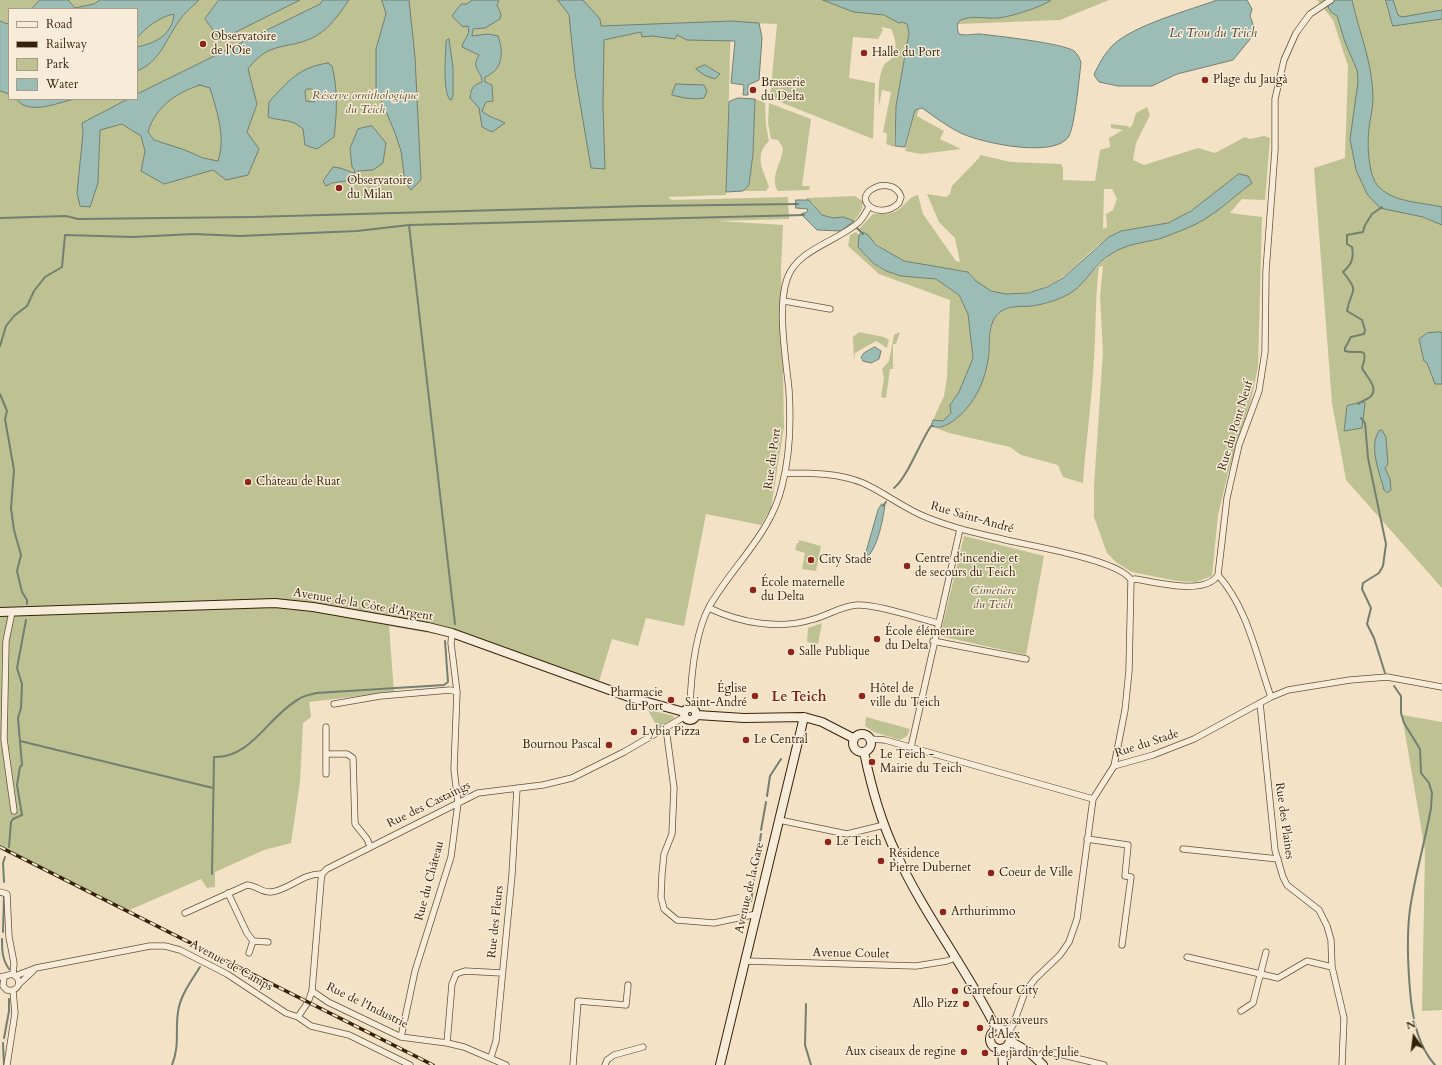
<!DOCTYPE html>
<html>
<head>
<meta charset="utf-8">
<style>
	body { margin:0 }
	#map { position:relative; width:1442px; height:1065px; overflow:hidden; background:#f3e2c6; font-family:Cardo,serif }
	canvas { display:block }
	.legend { position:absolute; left:8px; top:8px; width:130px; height:92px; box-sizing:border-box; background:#f7ecda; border:1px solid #aa9b86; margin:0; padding:5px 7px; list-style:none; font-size:12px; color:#372209 }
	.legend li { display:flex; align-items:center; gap:8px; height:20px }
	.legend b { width:20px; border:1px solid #aa9b86 }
	.north { position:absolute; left:1394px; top:1017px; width:40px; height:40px; -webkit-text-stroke:3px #f7ecda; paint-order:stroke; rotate:346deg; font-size:11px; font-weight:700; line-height:16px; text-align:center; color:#372209 }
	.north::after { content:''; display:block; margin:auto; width:14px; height:18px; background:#372209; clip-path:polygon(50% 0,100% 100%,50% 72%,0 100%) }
</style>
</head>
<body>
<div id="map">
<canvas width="1442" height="1065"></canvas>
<ul class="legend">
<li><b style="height:5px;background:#f7ecda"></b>Road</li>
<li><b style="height:5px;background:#372209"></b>Railway</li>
<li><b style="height:11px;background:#bec293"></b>Park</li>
<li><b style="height:11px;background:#9bbdb6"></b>Water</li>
</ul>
<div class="north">N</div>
</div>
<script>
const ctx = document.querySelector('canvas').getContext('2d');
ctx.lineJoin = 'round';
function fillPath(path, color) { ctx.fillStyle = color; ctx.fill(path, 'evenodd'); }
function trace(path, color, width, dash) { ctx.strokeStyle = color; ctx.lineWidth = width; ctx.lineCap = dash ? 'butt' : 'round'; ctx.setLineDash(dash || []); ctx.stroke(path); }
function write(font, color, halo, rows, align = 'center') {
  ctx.font = font + ' Cardo,serif'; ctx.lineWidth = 3; ctx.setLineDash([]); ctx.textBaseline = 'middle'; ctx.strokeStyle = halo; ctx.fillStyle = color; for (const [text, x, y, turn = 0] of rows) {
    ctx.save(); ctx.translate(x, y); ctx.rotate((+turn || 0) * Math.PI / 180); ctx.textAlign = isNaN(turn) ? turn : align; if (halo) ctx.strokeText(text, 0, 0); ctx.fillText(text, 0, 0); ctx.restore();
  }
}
fillPath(new Path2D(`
	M0,0H1109L1060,20L908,26L909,33L896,106L894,147L886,144L887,134L883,132L891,92L882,90L879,106C878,96 878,75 884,65C886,62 891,60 893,57C898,49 895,36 891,29L881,27L883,30L878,39L853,37L849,78L875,83L873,139L770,98L777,24L731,22L726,195L668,197L672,200L788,197L789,219L719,221L783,225L781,269L784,427L771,508L761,525L706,514L684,626L646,618L638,646L612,639L597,688L447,636L389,626L394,692L309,702L311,717L303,723L300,782L291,843L264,850L215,872V887L207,888L201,879L125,912L0,849ZM9,9H137V99H9Z
	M1317,0H1442V588L1346,480L1332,403L1314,168L1345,158L1348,66L1333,20Z
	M755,99L765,103L766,126L769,141C753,156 764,171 769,187L766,191H743L749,185L753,154Z
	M769,103L811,119L802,186H810L809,190L778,191C769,178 782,163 783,148L778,140L771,139L768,123Z
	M1147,107L1150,115L1136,143L1133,160L1144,165L1198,148L1215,153L1245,137L1250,139L1264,136L1270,138L1265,200L1242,199L1230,213L1262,217L1258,367L1251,400L1228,473L1218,515L1212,576L1196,582L1177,581L1132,572L1117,563L1107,553L1094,517V486L1103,352L1100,297L1103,266L1099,267C1095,298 1096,328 1094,358C1092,400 1086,441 1083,483L1063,477L1058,465L1021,455L1010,447L949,433L936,428L947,425L988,359L992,320L1001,311L1014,306H1032L1054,300L1072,292L1109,255L1126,245L1160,239L1240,192L1251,183L1239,175C1217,190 1195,211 1170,222C1153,229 1133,225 1114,235C1088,248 1074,274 1047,286C1026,296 994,299 976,281C973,279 972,274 968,272C963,270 955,270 950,269C935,267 920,265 905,261C889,257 871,239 859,229L873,214C881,214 891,215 898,210C906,205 908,197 918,195L923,214L956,261L960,262L955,238L939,222L927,194L946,197L950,194L952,186L979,158L980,155L1011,162L1061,164L1063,168V180L1095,181L1100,150L1110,147L1109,138L1123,130L1111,128V124L1128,126L1129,128L1132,126L1136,113ZM1104,189H1112L1117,199L1113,210L1106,214L1107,227L1103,229Z
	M919,109L917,116L944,131L940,139L961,149L921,154L905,151L915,110Z
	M855,196L862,201C864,210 859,214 854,221L843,217L833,218L822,215L812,202L806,200V198Z
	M856,232L859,235L858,247L873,263L885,271L901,276L936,279L959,295L968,314L973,359L959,392L950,405L951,413L943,421L933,420L944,396L947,377L950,300L879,274L848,246L850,235Z
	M859,332L884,337L889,340L887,348L876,341L855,353L854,360L853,337Z
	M900,332L896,344H893V369H890L886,398L881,397L884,378L882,369L889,361L894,335Z
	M964,536L1044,556L1026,655L940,636Z
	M799,540L821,546L816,571L802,569L805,553L795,550L797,543H799Z
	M822,623L818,644L807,642L808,628Z
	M647,709L674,716L673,719L658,728Z
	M1402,715L1442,722V1010L1422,1011L1425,851Z
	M866,717L910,729L907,736L900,740L874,732L865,726Z`), '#bec293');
const water = new Path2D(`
	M40,0H68L75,8L94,4L100,0H199C192,7 184,13 179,21C166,39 160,62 137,71V47C156,43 172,35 174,14C161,16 145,28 137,38V9H32Z
	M219,0H300L220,40L205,19Z
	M323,0H349C339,14 331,27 316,36C289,51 270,39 248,69L257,104L247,132L259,149L248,175L226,180L213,170L164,184L141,171L145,151L141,136L122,124L100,130L98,183L90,207L80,206L77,193L83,133L82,123L128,99H137V94L320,4ZM200,85L210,88C217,111 226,138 218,161L203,158L185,150L154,140L148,132C155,107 176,93 200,85Z
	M382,0H409L415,57L421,180L411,190L405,182L401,151L395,133L376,88V49L386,14Z
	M473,0H499L497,5L501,14L500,19L485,28L473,29L472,36L488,34L498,36C504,52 503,70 485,77V82L492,85L493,101L486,102L482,111C488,117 498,119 505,123L492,132L482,127L479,108L470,98C471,88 473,85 482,82C482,70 470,69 479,55L462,47C463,39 471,36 468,26L463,27L452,16L461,4H466Z
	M558,0H583L600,19L601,26L731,21L759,23L762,38L759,80L748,85V95H743L744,85L731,83L735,41L687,40L677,35L675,39L652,36L642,37L641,32L604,40L603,105L605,169L591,168L575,73L569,15Z
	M823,0H1051C1042,7 1010,17 998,18C987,19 971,15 961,20C956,23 957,29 959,34C966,36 972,34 980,34C997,36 1062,43 1074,51C1078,54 1080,59 1081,63C1079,79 1075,124 1069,136C1056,159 983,143 963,134C949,128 935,117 922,108L915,110L905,147L895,146L896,106L909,33L907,24L902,22L899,23L884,15L854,12Z
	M1217,0H1247L1252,9L1250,16L1254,27L1251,38L1233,60L1177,74L1152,86H1118L1099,82L1094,75C1098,65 1105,53 1113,45C1134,25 1190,10 1217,0Z
	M1325,0H1352C1359,32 1373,64 1373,98C1373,109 1370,118 1369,129C1367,143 1368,177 1379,187C1395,203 1421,202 1442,207V225L1423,217L1380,208L1367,194L1356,170L1350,139L1358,82L1357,70L1345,42L1337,16L1331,12Z
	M1386,0H1393L1398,15L1402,17L1442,10V19L1393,26Z
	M0,21L7,24L9,22V94L0,91Z
	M449,39L453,68V95L452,99L450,100C442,90 446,54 446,41Z
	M328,63L332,66C338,90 337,113 334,137L317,149L305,145L303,129C291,118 283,122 268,117L269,102C287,82 299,67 328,63ZM308,89H312L318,94L328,95L329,98L315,99L314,102L306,101L305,91Z
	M705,65L720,74L715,79L704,75L696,69Z
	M676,84L704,85L707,91L704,98C693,100 683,98 672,95Z
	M738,98L755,99L753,154L749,185L743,191L726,192L729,102Z
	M16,99H75C56,103 29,116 16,99Z
	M372,126L386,143L383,163L373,170L358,171L352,180L332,183L326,186L323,181L333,167L340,168L354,173L355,171L352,167L350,148L358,129Z
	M1239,174L1248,176L1252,183C1228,201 1213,218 1185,229C1177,232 1168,236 1159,239C1142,243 1126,244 1111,254C1095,263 1087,282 1072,292C1062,299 1045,304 1032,306C1021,307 1010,305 1000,312C986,323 991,344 988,360C984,384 973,407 953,421C946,426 939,429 931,426L933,420L943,421L951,413L950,405L959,392L973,358L968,314L959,295L936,279L901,276L886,271L873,263L858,247L859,235L863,232L868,235L876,245L904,261L968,272L976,281L991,291L1006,294L1028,293L1047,287L1063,278L1109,237L1121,231L1168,223L1191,211Z
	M796,200H809L822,215L833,218L843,217L854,221L841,231L817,230L801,214L807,212L808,209L796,208Z
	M1440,332L1442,333V384H1435L1427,363L1424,361L1419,339L1427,333Z
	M875,347L881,351L879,359L871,363L863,361L861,357L864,353Z
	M1362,402L1365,403L1362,428L1344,431L1347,406Z
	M1382,430L1386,437L1388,464L1385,468L1390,479L1391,490L1387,493L1384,490C1380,473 1368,447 1379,431Z
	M882,504L885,505C883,519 877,553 864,559L878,510Z`);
fillPath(water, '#9bbdb6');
trace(water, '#737f71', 1);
trace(new Path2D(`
	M0,218L66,216L78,219L252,217L643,206L798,204
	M409,225L455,624
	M855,226L863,234
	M0,346L6,326L14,316L27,306L34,291L45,277L62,267L65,235L133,237L194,234L240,236L357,231L409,225L804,215
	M0,394L7,411L5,419L14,470L11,508L14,530L21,555L17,571L22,592L27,600V604
	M1358,404C1362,401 1366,400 1370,397C1380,389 1366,376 1362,368C1370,344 1358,355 1345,351V348L1351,337L1364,334L1365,330L1362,320L1347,311C1351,287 1361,295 1343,272C1352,264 1354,258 1352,247L1347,244V235L1363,232L1365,225L1372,214L1382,207
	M1361,418L1365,423L1368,458L1386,544L1383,566L1379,573L1363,583L1362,589L1371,608L1367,624L1374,638L1385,673
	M894,488C907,478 920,442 931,426H933
	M883,506L886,502
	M1394,686L1401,696V713L1404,723L1420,749L1421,773L1429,783L1432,793L1431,808C1425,842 1415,875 1410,909C1406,939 1408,971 1411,1001C1414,1024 1419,1047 1435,1065
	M20,741L213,788
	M767,796L770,776L781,759
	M761,830L766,802
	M9,847L11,822L13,819L22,815L17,785L20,767L22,765L18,718L21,708L22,684L17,668L26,620
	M212,874L214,757C252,758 268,716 299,699C304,695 311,695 316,693L444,685L448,682L445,641
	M4,882L3,863L5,857
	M751,901L761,834
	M3,932L4,897
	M2,939C2,950 2,959 9,969
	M806,1004L805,1045L811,1065
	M4,1038L9,1011V999
	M3,1043L4,1065
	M172,1065C180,1044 175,1033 178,1012C180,996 191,981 200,967`), '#737f71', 2);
const street = new Path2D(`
	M879,186C888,184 898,187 901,197L899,203C879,223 847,197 879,186Z
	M784,301L830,309
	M785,473C811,473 839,473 863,483C883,492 901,506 921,515C948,527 977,533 1006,540C1031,546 1119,560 1131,580
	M1218,575C1248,609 1256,655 1271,697
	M1131,580L1135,579C1156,582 1205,596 1218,575L1227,498L1239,445L1259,391L1265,352L1266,271L1275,150V99L1284,60L1296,33L1310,14L1331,0
	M709,608C740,623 780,630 814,619C829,615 841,606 857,605C877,604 917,618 938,623
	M12,612L6,641L4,739L14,811
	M933,641L1026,659
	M1260,703L1275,850L1283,877L1287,885L1319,910L1327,926L1331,940L1332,967L1344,1018L1342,1065
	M334,704L380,696L450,690L457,692
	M690,707C691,677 695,634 709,607C732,566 771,534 782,486C790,456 791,422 789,390C786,360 777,308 787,279C797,249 837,242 859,222C863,218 866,212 869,207
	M666,728L674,788L672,834L664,854L662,874L661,897L664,909L677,920L714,923L757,914
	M870,739L885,740L1093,799
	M911,747L960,529
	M326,754H347L353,758L355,824L367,839L370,846
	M1114,766L1153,755L1194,739L1271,697L1288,690L1350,680L1387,677L1442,687
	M326,774V727
	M779,820L847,834L884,825
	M1087,839L1128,845L1125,876L1131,877L1122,945
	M1183,849L1278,859
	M0,892L7,894L9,937L14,963L13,974
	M228,893L247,933L253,941
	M185,913L247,885C255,885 263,893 271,892C289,890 303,873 322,874
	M253,941L268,942
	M249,953L253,941
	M1187,957L1278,978L1307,961L1332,967
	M745,961L916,966L947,961L955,958
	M15,976L36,968L150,946H165L180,950L227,974L286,1013L298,1017L311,1026L349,1035L410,1065
	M0,977L13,974C23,981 19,992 7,990L3,986L4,977
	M19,984L33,971
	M312,991L328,1002L401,1037L447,1043L464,1047L506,1065
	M1241,1011L1253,1003L1266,952
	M298,1017L308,1002L312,991L321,881L322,874L327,869L478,793L543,785L572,778L624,752L684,717
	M1008,1033L1013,1025L1025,992L1035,979L1060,955L1069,942L1077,919L1093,799L1114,766L1125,710L1129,671L1131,580
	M401,1037L415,971L451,857L458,803L454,769L457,692L451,643L452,633
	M447,1043L452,984L456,974L465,971L502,973
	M491,1057L496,1041L512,875L517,788
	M1036,1059L1043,1053H1055L1104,1065
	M7,1065L15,1013L13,991
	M573,1065L578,1001L626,1005L628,985
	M605,1065L607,1060L614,1055L643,1047`);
const secondary = new Path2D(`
	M0,612L275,603L313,607L428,627L452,633L629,697L684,712
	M684 714a6 6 0 1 1 12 0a6 6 0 1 1-12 0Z
	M697,715L744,718L804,717L822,722L853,738
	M853 743a9 9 0 1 1 18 0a9 9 0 1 1-18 0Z
	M864,752C871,786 881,822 896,853C924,915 967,969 997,1030
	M990 1039a10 10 0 1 1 20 0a10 10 0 1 1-20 0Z
	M1010,1041L1029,1052L1043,1065
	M1002,1049L1003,1065
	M720,1065L804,717`);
trace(street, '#665238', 7);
trace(secondary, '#372209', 10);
trace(street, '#f7ecda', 5.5);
trace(secondary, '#f7ecda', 8);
const rail = new Path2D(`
	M0,847L433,1065`);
trace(rail, '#372209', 3.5);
trace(rail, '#f7ecda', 2, [6]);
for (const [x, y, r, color] of [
	[203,44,4,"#8f2418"],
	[864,53,4,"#8f2418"],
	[1205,80,4,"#8f2418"],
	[753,90,4,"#8f2418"],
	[339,188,4,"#8f2418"],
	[248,482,4,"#8f2418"],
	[811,560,4,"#8f2418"],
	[907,566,4,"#8f2418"],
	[753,590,4,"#8f2418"],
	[877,639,4,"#8f2418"],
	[791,652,4,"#8f2418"],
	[755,696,4,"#8f2418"],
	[862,696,4,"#8f2418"],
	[671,700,4,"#8f2418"],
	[634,732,4,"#8f2418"],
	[746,740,4,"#8f2418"],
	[609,745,4,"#8f2418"],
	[872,762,4,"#8f2418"],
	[828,842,4,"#8f2418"],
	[881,861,4,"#8f2418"],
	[991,873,4,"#8f2418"],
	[943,912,4,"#8f2418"],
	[955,991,4,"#8f2418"],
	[966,1004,4,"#8f2418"],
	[980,1028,4,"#8f2418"],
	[964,1052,4,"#8f2418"],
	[985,1053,4,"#8f2418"]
]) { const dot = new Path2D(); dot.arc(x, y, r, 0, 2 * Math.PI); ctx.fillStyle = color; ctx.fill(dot); trace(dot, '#f7ecda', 1.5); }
write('12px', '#372209', '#f7ecda', [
	["Observatoire",211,37],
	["de l'Oie",211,51],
	["Halle du Port",872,53],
	["Plage du Jaugà",1213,80],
	["Brasserie",761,83],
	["du Delta",761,97],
	["Observatoire",347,181],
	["du Milan",347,195],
	["Château de Ruat",256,482],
	["Centre d'incendie et",915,559],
	["de secours du Teich",915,573],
	["City Stade",819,560],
	["École maternelle",761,583],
	["du Delta",761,597],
	["École élémentaire",885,632],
	["du Delta",885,646],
	["Salle Publique",799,652],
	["Église",747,689,"right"],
	["Saint-André",747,703,"right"],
	["Hôtel de",870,689],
	["ville du Teich",870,703],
	["Pharmacie",663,693,"right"],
	["du Port",663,707,"right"],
	["Lybia Pizza",642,732],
	["Le Central",754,740],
	["Bournou Pascal",601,745,"right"],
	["Le Teich -",880,755],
	["Mairie du Teich",880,769],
	["Le Teich",836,842],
	["Résidence",889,854],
	["Pierre Dubernet",889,868],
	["Coeur de Ville",999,873],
	["Arthurimmo",951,912],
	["Carrefour City",963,991],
	["Allo Pizz",958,1004,"right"],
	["Aux saveurs",988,1021],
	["d'Alex",988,1035],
	["Aux ciseaux de regine",956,1052,"right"],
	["Le jardin de Julie",993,1053]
], 'left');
write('italic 12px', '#605232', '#f7ecda', [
	["Réserve ornithologique",365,96],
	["du Teich",365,110],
	["Cimetière",993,591],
	["du Teich",993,605]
]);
write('12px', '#372209', '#f7ecda', [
	["Rue du Pont Neuf",1236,426,-73],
	["Rue du Port",773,459,-82],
	["Rue Saint-André",972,518,16],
	["Avenue de la Côte d'Argent",363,605,10],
	["Rue du Stade",1147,744,-18],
	["Rue des Castaings",429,805,-26],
	["Rue des Plaines",1284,821,82],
	["Rue du Château",430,881,-75],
	["Avenue de la Gare",750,888,-77],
	["Rue des Fleurs",496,922,-84],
	["Avenue Coulet",851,954,1],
	["Avenue de Camps",231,966,29],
	["Rue de l'Industrie",367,1006,26]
]);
write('italic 13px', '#55503d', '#f7ecda', [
	["Le Trou du Teich",1213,34]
]);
write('bold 14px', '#7a1f14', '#f7ecda', [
	["Le Teich",799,698]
]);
</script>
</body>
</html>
